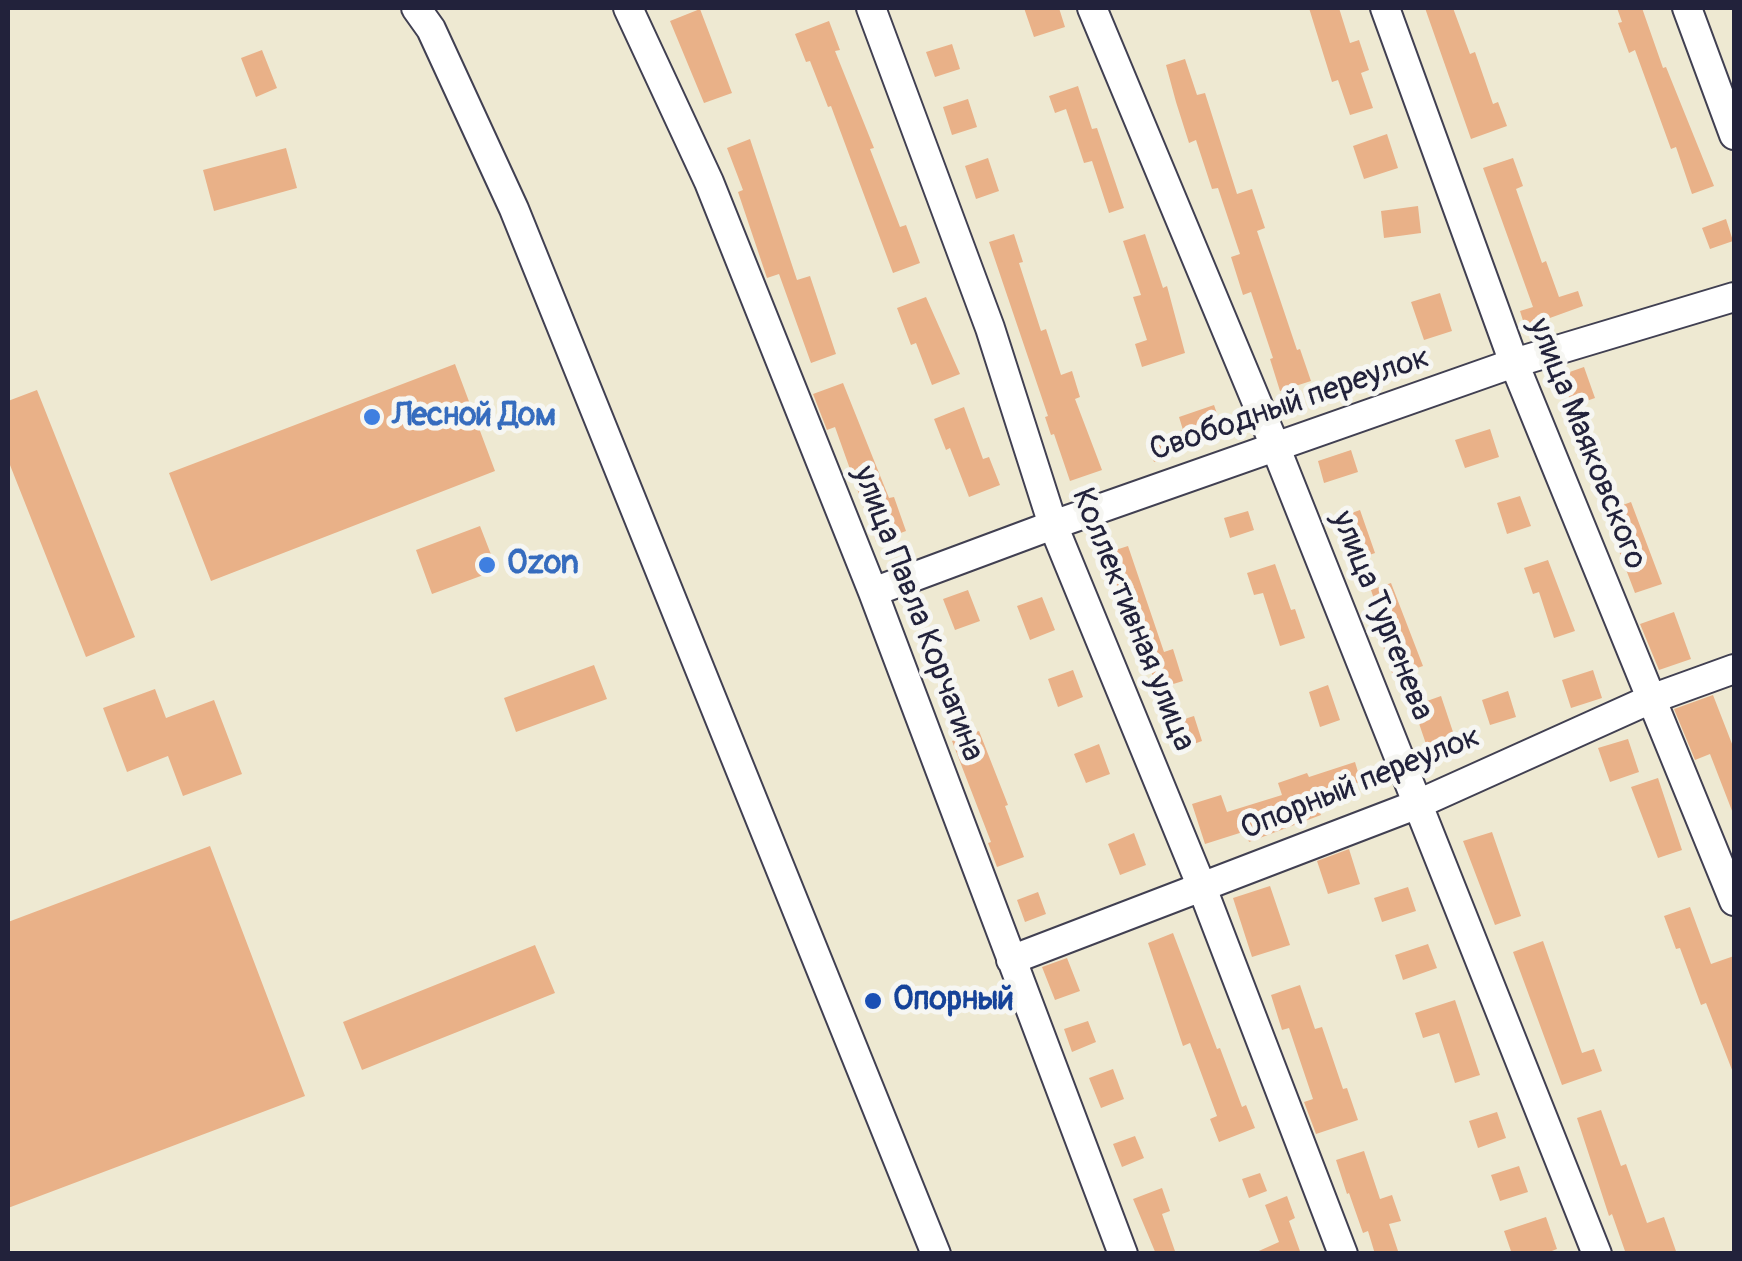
<!DOCTYPE html>
<html>
<head>
<meta charset="utf-8">
<style>
	body { margin:0 }
	#map { position:relative; width:1742px; height:1261px; overflow:hidden; background:#eee9d2; font-family:Pangolin,sans-serif }
	canvas { display:block }
	.frame { position:absolute; inset:0; border:10px solid #22223b; pointer-events:none }
</style>
</head>
<body>
<div id="map">
<canvas width="1742" height="1261"></canvas>
<div class="frame"></div>
</div>
<script>
const ctx = document.querySelector('canvas').getContext('2d');
ctx.lineJoin = 'round';
function fillPath(path, color) { ctx.fillStyle = color; ctx.fill(path, 'evenodd'); }
function trace(path, color, width, dash) { ctx.strokeStyle = color; ctx.lineWidth = width; ctx.lineCap = dash ? 'butt' : 'round'; ctx.setLineDash(dash || []); ctx.stroke(path); }
function write(font, color, halo, rows, align = 'center') {
  ctx.font = font + ' Pangolin,sans-serif'; ctx.lineWidth = 10; ctx.setLineDash([]); ctx.textBaseline = 'middle'; ctx.strokeStyle = halo; ctx.fillStyle = color; for (const [text, x, y, turn = 0] of rows) {
    ctx.save(); ctx.translate(x, y); ctx.rotate((+turn || 0) * Math.PI / 180); ctx.textAlign = isNaN(turn) ? turn : align; if (halo) ctx.strokeText(text, 0, 0); ctx.fillText(text, 0, 0); ctx.restore();
  }
}
fillPath(new Path2D(`
	M1024,8H1059L1065,27L1034,37Z
	M1309,8H1339L1350,43L1359,40L1369,70L1361,73L1373,108L1350,115L1338,80L1332,82Z
	M1425,8H1453L1470,54L1475,52L1493,104L1498,102L1507,126L1471,139Z
	M1617,8H1642L1663,68L1666,67L1714,186L1692,194L1676,147L1671,149L1635,50L1629,53L1618,23L1622,22Z
	M700,9L732,93L704,103L670,21Z
	M829,21L840,50L835,51L874,148L870,149L900,227L906,225L920,263L893,273L831,106L828,107L810,61L806,62L795,34Z
	M952,44L960,69L935,77L926,52Z
	M262,50L277,88L256,97L241,58Z
	M1185,59L1197,95L1205,93L1237,194L1252,189L1265,228L1257,231L1297,350L1300,349L1311,381L1280,391L1270,359L1273,358L1251,292L1243,295L1231,257L1240,254L1218,188L1212,189L1196,140L1189,143L1176,102L1166,65Z
	M1078,86L1092,129L1097,128L1124,208L1109,213L1092,161L1084,163L1066,109L1055,113L1049,96Z
	M968,99L977,127L952,135L943,107Z
	M1387,134L1398,168L1364,179L1353,146Z
	M750,139L797,280L810,276L836,354L811,363L779,274L767,278L738,192L743,190L727,148Z
	M286,148L297,188L214,211L203,170Z
	M988,158L999,191L976,199L965,166Z
	M1513,158L1523,186L1516,189L1542,263L1546,261L1559,297L1578,291L1583,306L1525,327L1520,311L1533,307L1483,168Z
	M1418,206L1421,233L1384,238L1381,211Z
	M1726,219L1733,241L1710,249L1702,228Z
	M1014,234L1023,262L1019,263L1041,331L1046,329L1061,375L1072,371L1080,397L1075,399L1102,470L1070,481L1054,434L1051,435L1045,417L1048,416L989,242Z
	M1145,234L1163,288L1167,286L1185,353L1142,367L1135,344L1147,340L1133,297L1141,295L1123,241Z
	M1440,293L1452,331L1424,340L1411,302Z
	M926,297L960,374L932,385L916,343L911,345L897,308Z
	M455,364L495,471L211,581L169,473Z
	M1584,367L1595,398L1572,406L1561,375Z
	M843,383L889,498L894,497L906,531L876,542L835,427L827,430L813,394Z
	M37,390L135,637L86,657L8,460V401Z
	M1214,405L1224,434L1154,462L1147,442L1183,430L1179,417Z
	M964,407L983,459L989,457L1000,485L969,497L950,448L946,450L934,419Z
	M1490,429L1499,457L1465,468L1455,440Z
	M1351,450L1358,472L1324,483L1318,461Z
	M1520,496L1531,526L1507,534L1497,503Z
	M1631,502L1662,584L1635,593L1604,512Z
	M1360,510L1375,553L1349,562L1335,519Z
	M1248,511L1254,530L1230,538L1224,518Z
	M480,526L497,570L432,594L416,550Z
	M1128,546L1164,652L1173,649L1183,681L1157,689L1138,632L1133,633L1106,553Z
	M1548,560L1575,631L1554,638L1539,592L1533,594L1524,568Z
	M1275,564L1291,610L1295,609L1305,638L1280,646L1263,593L1254,595L1247,573Z
	M1391,583L1423,666L1393,676L1380,637L1386,635L1371,590Z
	M968,590L980,621L955,630L943,599Z
	M1042,597L1055,630L1030,640L1017,606Z
	M1674,612L1691,659L1659,670L1640,624Z
	M936,629L950,666L930,674L916,637Z
	M594,665L607,699L516,732L504,698Z
	M1073,670L1083,697L1058,707L1048,679Z
	M1593,670L1602,698L1571,708L1562,680Z
	M1328,685L1340,720L1320,727L1309,692Z
	M155,689L166,718L214,700L242,774L183,796L168,756L127,772L103,708Z
	M1508,691L1516,717L1490,725L1482,700Z
	M1713,695L1734,749V816L1710,754L1695,760L1674,709Z
	M1441,696L1454,735L1426,744L1413,706Z
	M1194,716L1202,741L1180,749L1172,723Z
	M979,731L1008,805L1005,806L1024,857L997,867L988,843L991,842L952,741Z
	M1628,739L1639,772L1610,782L1598,748Z
	M1099,744L1110,774L1086,783L1074,754Z
	M1355,762L1361,782L1315,797L1321,815L1249,842L1246,831L1205,844L1192,804L1221,795L1227,812L1282,795L1278,783L1307,773L1309,777Z
	M1658,778L1682,850L1658,858L1631,787Z
	M1492,832L1521,916L1495,925L1463,841Z
	M1134,833L1146,865L1120,875L1108,844Z
	M210,846L305,1096L8,1208V922Z
	M1349,849L1360,884L1328,894L1317,861Z
	M1270,886L1290,945L1252,957L1233,898Z
	M1408,887L1416,911L1382,922L1374,898Z
	M1038,892L1046,914L1025,922L1017,900Z
	M1690,907L1711,964L1734,956V1075L1706,1003L1701,1005L1680,948L1676,949L1664,916Z
	M1173,933L1217,1049L1220,1048L1242,1107L1246,1105L1255,1128L1219,1142L1210,1119L1217,1116L1190,1043L1183,1046L1148,943Z
	M1543,941L1582,1053L1594,1049L1602,1071L1562,1085L1513,952Z
	M1428,944L1437,968L1403,980L1395,955Z
	M535,945L555,993L362,1070L343,1022Z
	M1067,958L1080,991L1055,1000L1042,967Z
	M1300,985L1315,1029L1322,1027L1343,1089L1347,1088L1358,1120L1316,1134L1304,1102L1313,1099L1289,1028L1282,1030L1271,995Z
	M1455,1000L1480,1075L1455,1083L1439,1033L1423,1038L1415,1013Z
	M1088,1021L1096,1042L1072,1052L1064,1029Z
	M1113,1069L1124,1099L1101,1108L1089,1078Z
	M1601,1110L1621,1166L1626,1164L1647,1223L1664,1217L1677,1254H1626L1612,1214L1609,1216L1577,1118Z
	M1497,1112L1506,1138L1478,1148L1469,1121Z
	M1135,1136L1144,1158L1122,1167L1113,1144Z
	M1364,1151L1380,1199L1392,1195L1401,1221L1389,1224L1399,1254H1375L1368,1231L1363,1233L1349,1193L1347,1194L1336,1160Z
	M1519,1166L1528,1192L1500,1201L1491,1175Z
	M1260,1173L1267,1191L1249,1198L1242,1179Z
	M1162,1188L1170,1211L1162,1214L1176,1254H1156L1133,1199Z
	M1287,1196L1295,1218L1289,1221L1301,1254H1252L1279,1242L1265,1205Z
	M1546,1217L1557,1249L1544,1254H1512L1504,1231Z`), '#e9b188');
const minor = new Path2D(`
	M416,8L431,29L514,209L936,1254
	M628,8L709,182L873,592L1123,1254
	M871,8L990,328L1053,525L1201,885L1343,1254
	M1092,8L1275,446L1597,1254
	M1385,8L1514,363L1734,901
	M1687,8L1734,135
	M873,592L1053,525L1514,363L1734,297
	M1011,960L1418,804L1651,699L1734,669`);
trace(minor, '#414052', 32);
trace(minor, '#fff', 28);
for (const [x, y, r, color] of [
	[372,417,10,"#3f7fe0"],
	[487,565,10,"#3f7fe0"],
	[873,1001,10,"#1a4fb4"]
]) { const dot = new Path2D(); dot.arc(x, y, r, 0, 2 * Math.PI); ctx.fillStyle = color; ctx.fill(dot); trace(dot, '#f6f6f2', 4); }
write('32px', '#22223b', '#f6f6f2', [
	["Свободный переулок",1290,405,-19],
	["улица Маяковского",1586,444,68],
	["улица Павла Корчагина",917,614,69],
	["улица Тургенева",1381,616,68],
	["Коллективная улица",1132,620,68],
	["Опорный переулок",1361,784,-22]
]);
write('bold 32px', '#366cbe', '#f6f6f2', [
	["Лесной Дом",392,417],
	["Ozon",507,565]
], 'left');
write('bold 32px', '#164399', '#f6f6f2', [
	["Опорный",893,1001]
], 'left');
</script>
</body>
</html>
